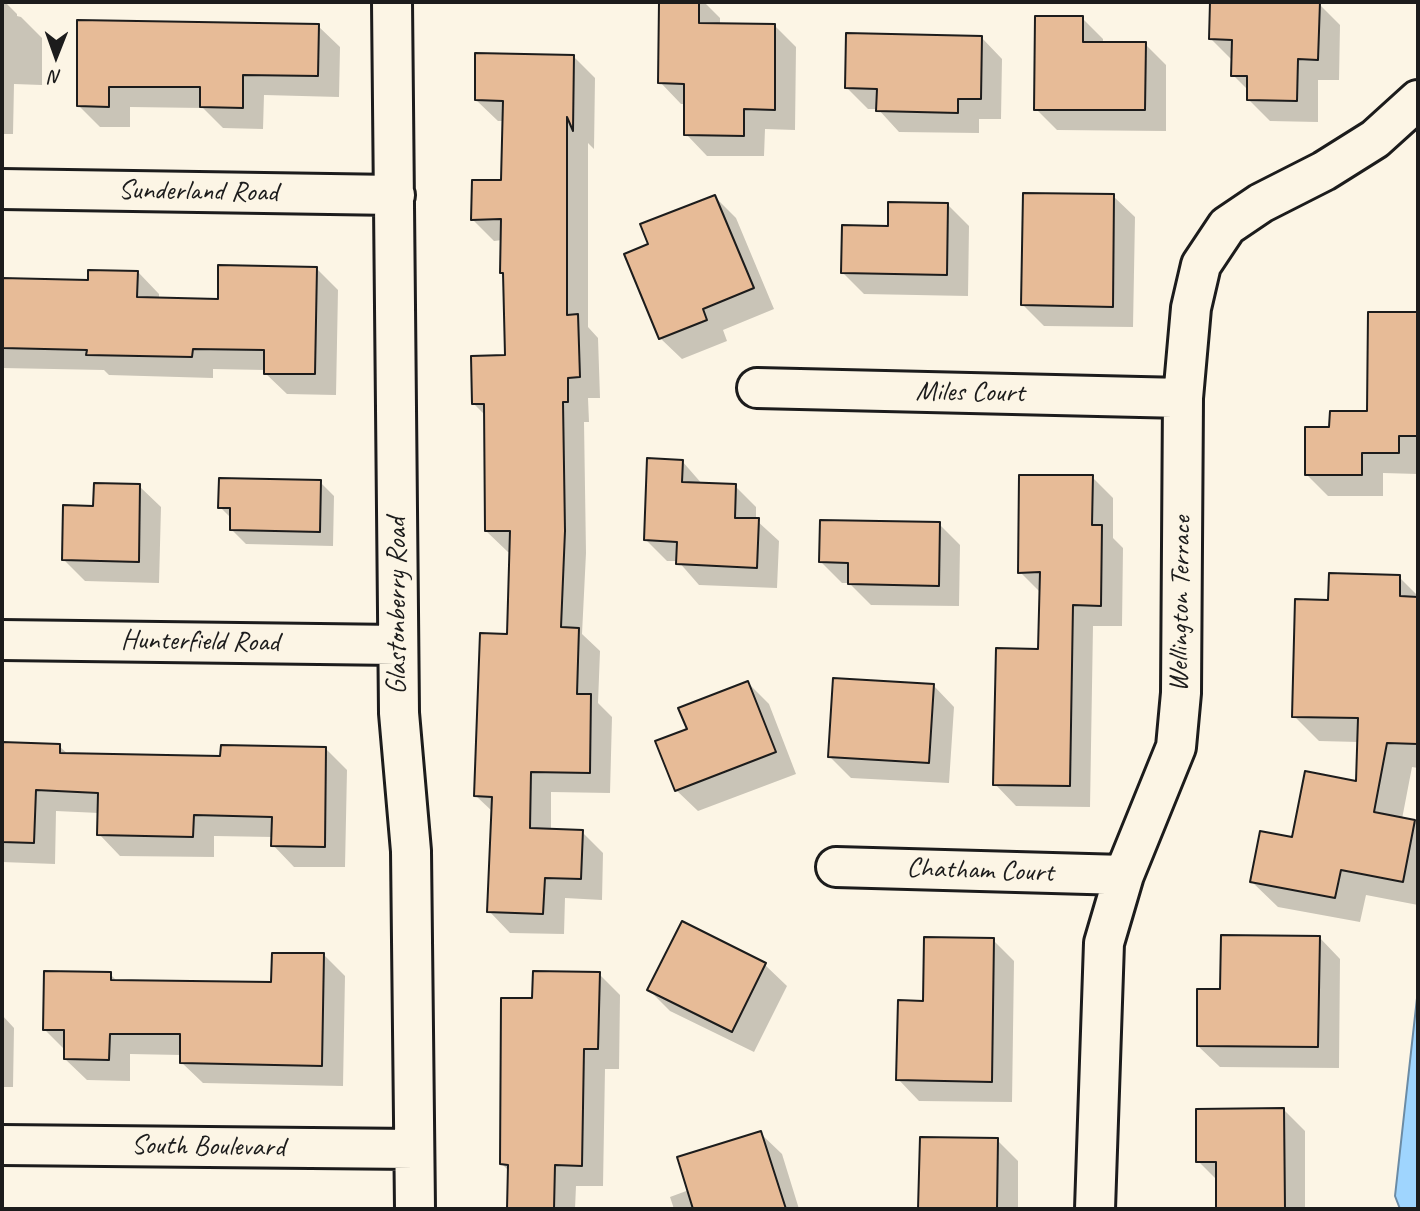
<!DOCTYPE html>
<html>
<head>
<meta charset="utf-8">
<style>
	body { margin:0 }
	#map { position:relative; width:1420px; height:1211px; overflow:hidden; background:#fcf5e5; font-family:Caveat,sans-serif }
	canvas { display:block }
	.frame { position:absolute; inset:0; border:4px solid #1c1c1c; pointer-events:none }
	.north { position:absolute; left:21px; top:21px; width:70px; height:70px; -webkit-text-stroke:5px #fcf5e5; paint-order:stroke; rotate:181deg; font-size:19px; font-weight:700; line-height:28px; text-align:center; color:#1c1c1c }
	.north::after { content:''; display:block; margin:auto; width:24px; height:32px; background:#1c1c1c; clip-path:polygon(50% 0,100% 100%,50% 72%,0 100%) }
</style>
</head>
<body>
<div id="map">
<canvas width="1420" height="1211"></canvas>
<div class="frame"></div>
<div class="north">N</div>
</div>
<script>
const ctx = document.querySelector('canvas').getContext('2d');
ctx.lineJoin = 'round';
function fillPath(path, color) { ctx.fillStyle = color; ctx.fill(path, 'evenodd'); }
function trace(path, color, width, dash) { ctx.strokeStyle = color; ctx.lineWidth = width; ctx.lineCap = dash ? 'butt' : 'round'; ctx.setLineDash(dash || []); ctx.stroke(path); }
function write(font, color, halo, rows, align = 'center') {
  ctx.font = font + ' Caveat,sans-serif'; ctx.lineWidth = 7; ctx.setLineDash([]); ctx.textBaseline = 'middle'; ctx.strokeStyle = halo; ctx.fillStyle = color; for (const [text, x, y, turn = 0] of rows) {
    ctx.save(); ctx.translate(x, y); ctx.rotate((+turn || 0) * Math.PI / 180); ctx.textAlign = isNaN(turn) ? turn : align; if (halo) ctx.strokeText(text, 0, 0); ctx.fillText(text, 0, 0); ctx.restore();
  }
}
const water = new Path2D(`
	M1418,989V1209H1400L1395,1196Z`);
fillPath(water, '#9fd5fe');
trace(water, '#6b8ba4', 2);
fillPath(new Path2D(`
	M2,2H5L17,14V16L21,17L42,38V85L14,84L13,134H2Z
	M661,2H704L720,18V25L775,26L796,47L795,130L765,129L764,156H707L686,134V104H681L660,82Z
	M1212,2L1319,4L1340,25L1339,80H1318V122L1270,121L1248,99L1249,91L1233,75V61L1211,39Z
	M1082,18L1103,39V44H1145L1166,65V131L1057,130L1036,109Z
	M79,22L318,26L340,47L339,97L264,95L263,129L223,128L203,108L130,107V127H100L79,106Z
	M981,37L1002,59L1001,119H979V133L899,132L878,109H868L846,87Z
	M574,57L595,78L594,149L588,143V327L598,338L600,398H588L589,422H584L586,553L582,634L600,651L598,703L612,717L610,793L551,792V831L582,832L603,853L602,900L565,898L564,934L510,933L489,911L493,812L476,796L508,636L511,552H508L486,531V416L474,404L507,357L505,276L501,272L502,240L494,241L473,220L503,182L504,121H498L476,100Z
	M1113,196L1135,217L1133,327L1044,326L1023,305Z
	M715,197L736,218L774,309L723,330L727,341L682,359L660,338L651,245Z
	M948,205L969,226L968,296L864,294L843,273L889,228Z
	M317,269L338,290L336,395L287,394L265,373V370L213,369V378L109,375L104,370L2,368V280L90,282L138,272L159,294V300L220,301Z
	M1370,314H1418V474L1383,473V496H1328L1306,474L1331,429L1369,413Z
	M682,461L703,485L735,486L756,507V520L779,541L777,588L699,585L678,561H667L646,540Z
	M1092,477L1113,498V538L1123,548L1122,626H1093L1090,807L1016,806L995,784L1040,651L1041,593L1020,572Z
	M320,482L334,496L333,546L246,544L232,530V519L220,507Z
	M139,486L161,507L159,583L85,581L64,560L95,508Z
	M939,524L960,545L959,606L871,605L849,583H842L821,562Z
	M1399,577L1418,596V768L1412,767L1402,819L1415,822L1418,825V905L1366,895L1360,922L1278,907L1252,882L1294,839L1357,783L1359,742L1319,741L1294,716L1330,602Z
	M748,683L769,704L796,774L698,811L676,790L689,730Z
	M933,685L954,707L949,783L851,778L830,757Z
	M2,744L59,746L69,755L222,757L326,749L347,770L345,867H294L273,845V837L214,836V857L120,856L99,834V813L56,811L55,864L2,862Z
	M682,924L765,965L787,986L754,1052L670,1011L649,990Z
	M1319,937L1340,959L1339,1068L1220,1067L1198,1046L1222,991Z
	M993,940L1014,961L1012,1102L919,1101L898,1079L925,1003Z
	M324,955L345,976L343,1086L203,1083L181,1062V1055L130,1054V1081L87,1080L65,1059L66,1051L44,1029L110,974L118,982L273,983Z
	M599,974L620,995L619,1069H605L603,1186H576L575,1209H509L510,1172L502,1164L534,1000Z
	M2,1015L14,1028L13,1087H2Z
	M1284,1110L1305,1131V1209H1218V1181L1198,1161Z
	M760,1133L782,1154L799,1209H674L670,1197L689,1190Z
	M997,1140L1018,1161V1209H895L920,1208Z`), '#0003');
const building = new Path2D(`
	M659,2H699V23L775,24V110L744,109V136L684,135V84L658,83Z
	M1210,2H1320L1318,60L1298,59L1297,101L1247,100V76H1231L1232,40L1209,39Z
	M1035,16H1083V42H1146L1145,110H1034Z
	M77,20L319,24L318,76L243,75V108L200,107V87H109V107L77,106Z
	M846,33L982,36L981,99H958V113L876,111L877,89L845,88Z
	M475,53L574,55L573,131L567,117V315L578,314L580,377L568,378V402H563L565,531L561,627L579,628L577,694H591L590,773L531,772L530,828L583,830L581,879L545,878L543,914L487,912L492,797L474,796L480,633L507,634L510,531H485L484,404H472L471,356L505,355L503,273H500L501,219L471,220L472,180H501L503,101L475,100Z
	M1023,193L1114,194L1113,307L1021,305Z
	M715,195L754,288L703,309L707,320L659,339L624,254L648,244L640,224Z
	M888,202L948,203L947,275L841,273L842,225L888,226Z
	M218,265L317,267L315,374H264V350L193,349L192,357L86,355L87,350L2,348V278L88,280V270L138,271L137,297L218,299Z
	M1368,312H1418V436H1399V453H1362V475H1305V427H1329L1330,411H1367Z
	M647,458L683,460L682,482L736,484L735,518H759L757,568L676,564L677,542L644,540Z
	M1019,475H1093L1092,525H1102L1101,606L1073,605L1070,786L993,785L996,648L1038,649L1040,572L1018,573Z
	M219,478L321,480L320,532L230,530V508H218Z
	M94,483L140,484L139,562L62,560L63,505L93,506Z
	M820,520L940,522L939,586L848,584V563L819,562Z
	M1329,573L1400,575V596L1418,597V744L1387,743L1374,812L1415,820L1403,882L1341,870L1335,898L1250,882L1260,831L1292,837L1305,771L1356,781L1358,718L1292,717L1295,599L1328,600Z
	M833,678L934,684L929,763L828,757Z
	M748,681L776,752L675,791L655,741L687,729L678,708Z
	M2,742L60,744V753L220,756L221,745L326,747L325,847L271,846L272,817L194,815L193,837L97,835L98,793L36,790L34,843L2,842Z
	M682,921L766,963L732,1032L647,990Z
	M1221,935L1320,936L1318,1047L1197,1046V989H1220Z
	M924,937L994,938L992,1082L896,1080L898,1000L923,1001Z
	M272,953H324L322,1066L180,1063V1034H110L109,1060L64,1059V1030H43L44,971L111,972V980L271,982Z
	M533,971L600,972L598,1049H584L582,1166L555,1165L554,1209H507L508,1165L500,1164L501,998H532Z
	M1284,1108L1285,1209H1216V1162H1196V1109Z
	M761,1131L786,1209H693L677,1157Z
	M920,1137L998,1138L997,1209H918Z`);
fillPath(building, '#e7bb97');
trace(building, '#1c1c1c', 2);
const minor = new Path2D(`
	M392,2L399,713L411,851L415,1209
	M2,189L395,195
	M757,388L1183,398
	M2,640L398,645
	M836,867L1124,875
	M2,1145L414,1149
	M1095,1209L1104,943L1124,875L1176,747L1181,693L1183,398L1191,308L1201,265L1227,226L1261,203L1324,171L1375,139L1418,100`);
trace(minor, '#1c1c1c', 44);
trace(minor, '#fcf5e5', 38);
write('28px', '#1c1c1c', '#fcf5e5', [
	["Sunderland Road",198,192,1],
	["Miles Court",970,393,1],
	["Wellington Terrace",1181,604,-89],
	["Glastonberry Road",398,606,-90],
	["Hunterfield Road",200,642,1],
	["Chatham Court",980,871,2],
	["South Boulevard",208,1147,1]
]);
</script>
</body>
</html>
